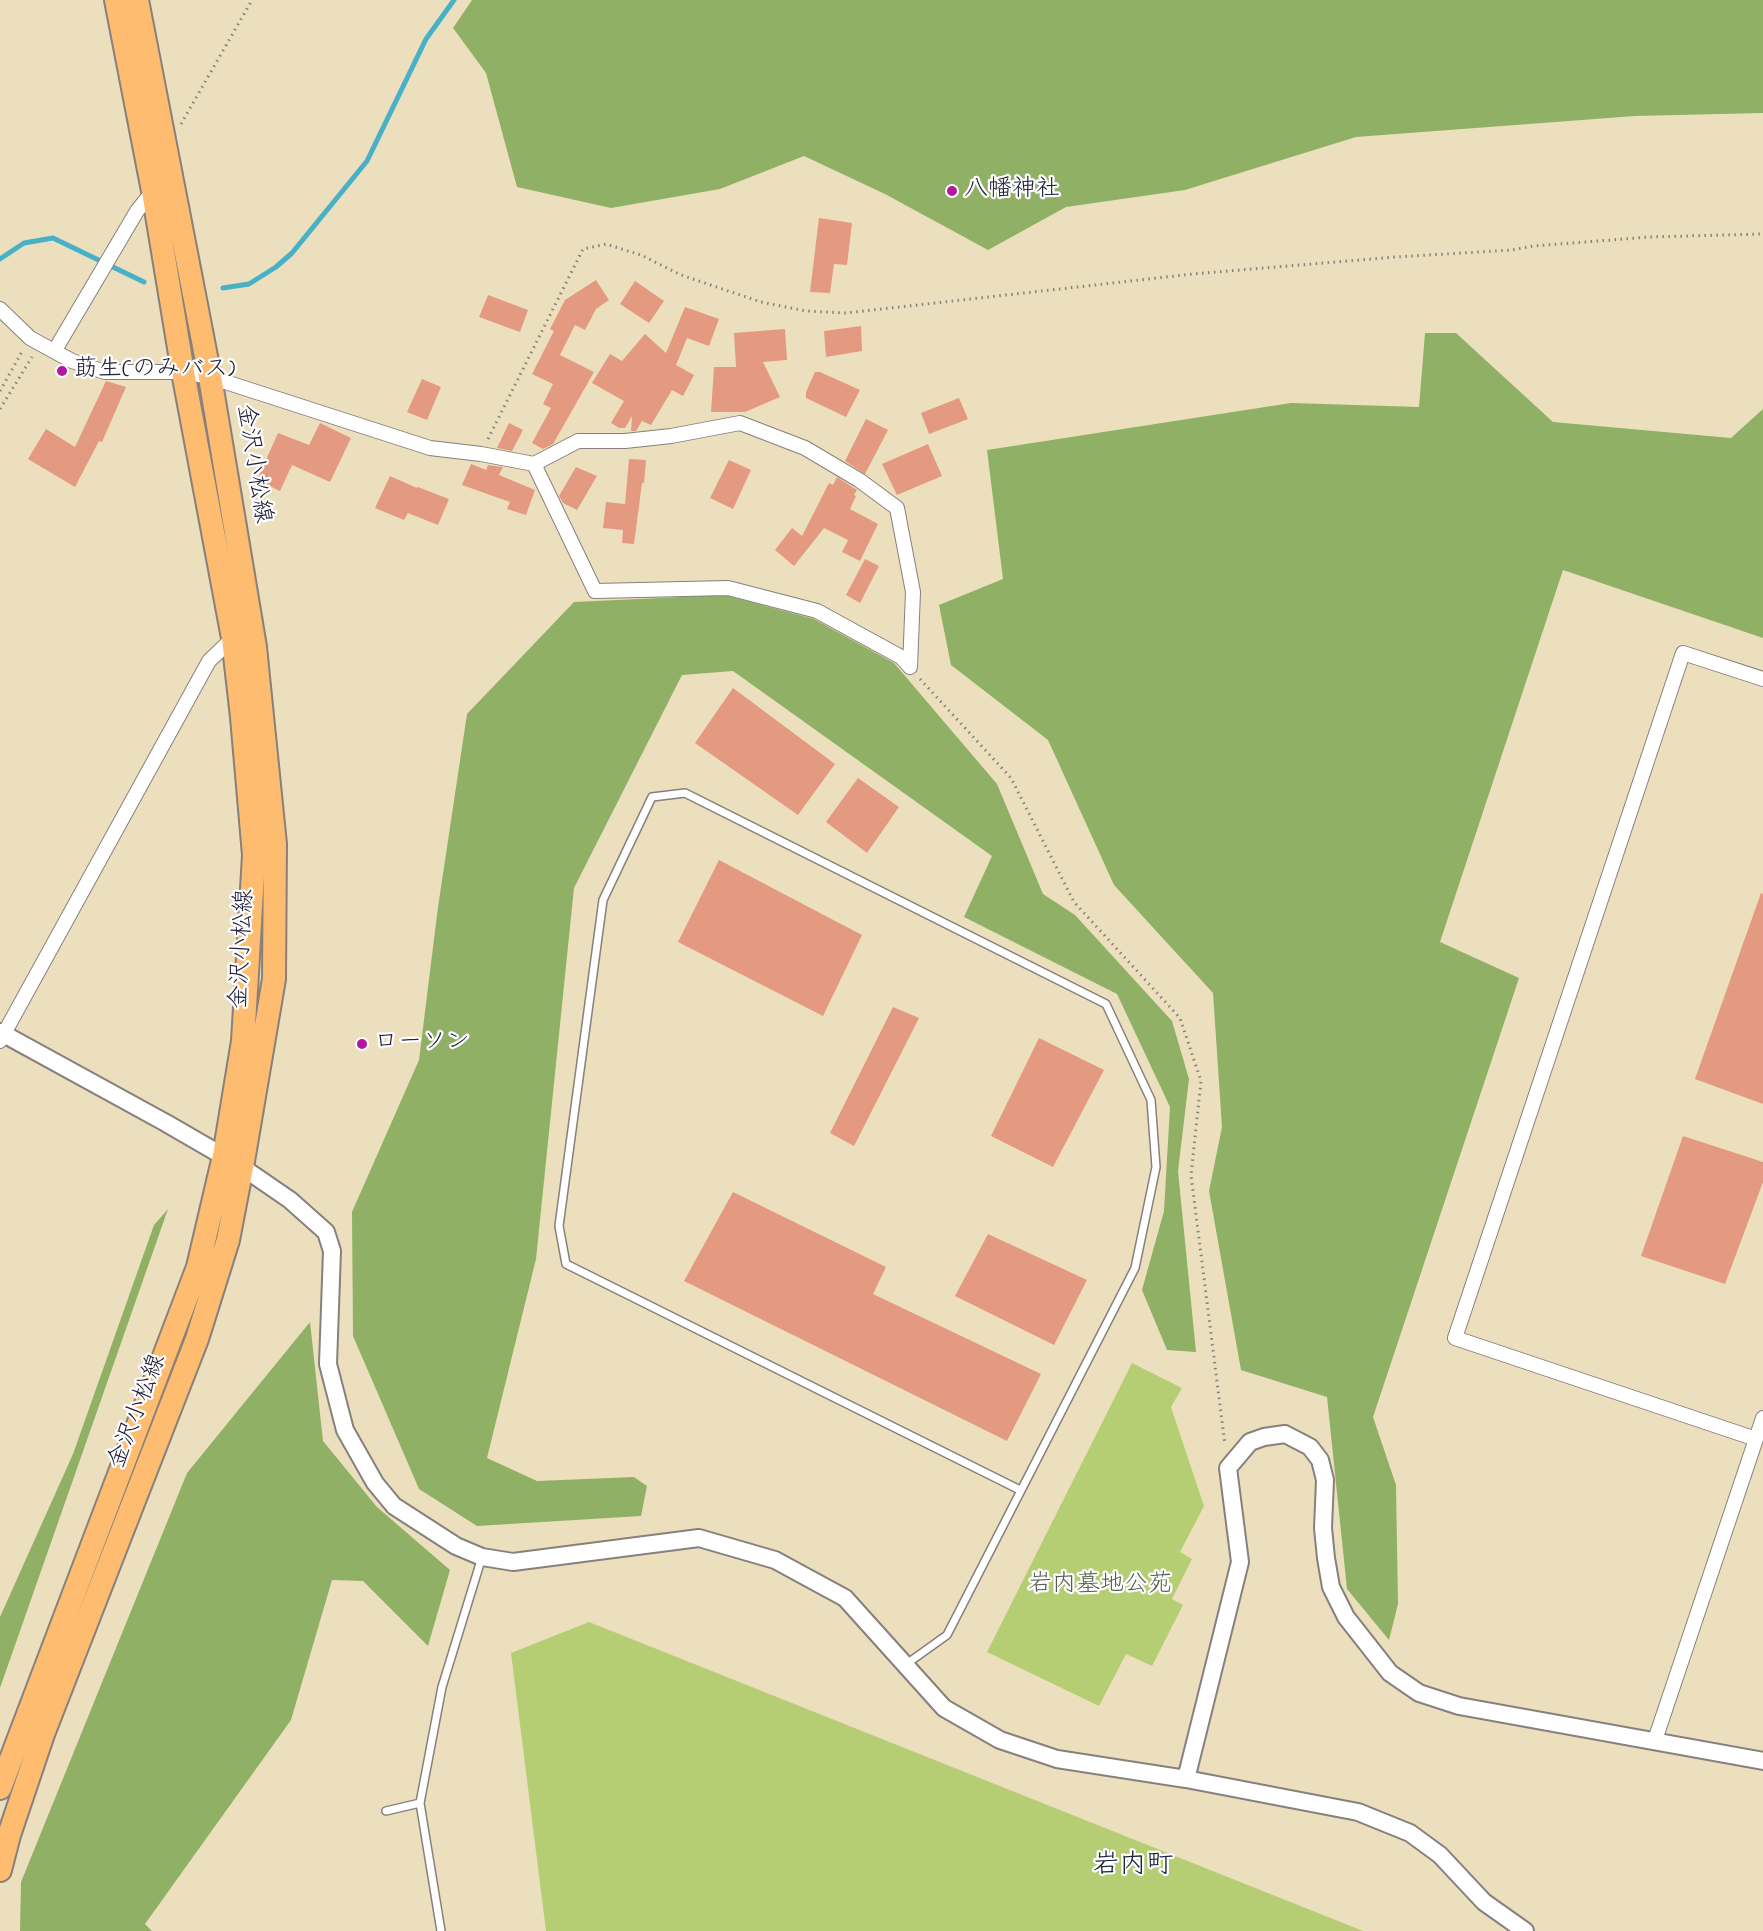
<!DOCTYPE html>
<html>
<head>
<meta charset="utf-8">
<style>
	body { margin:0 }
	canvas { display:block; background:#ecdfbd }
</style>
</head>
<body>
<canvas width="1763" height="1931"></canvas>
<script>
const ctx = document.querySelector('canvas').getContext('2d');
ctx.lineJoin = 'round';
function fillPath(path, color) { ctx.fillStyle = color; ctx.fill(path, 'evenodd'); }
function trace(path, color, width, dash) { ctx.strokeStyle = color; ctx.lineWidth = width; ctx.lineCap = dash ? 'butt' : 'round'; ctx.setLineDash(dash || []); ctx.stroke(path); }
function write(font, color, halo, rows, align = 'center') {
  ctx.font = font + ' "Indie Flower","Klee One",sans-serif'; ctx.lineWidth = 4.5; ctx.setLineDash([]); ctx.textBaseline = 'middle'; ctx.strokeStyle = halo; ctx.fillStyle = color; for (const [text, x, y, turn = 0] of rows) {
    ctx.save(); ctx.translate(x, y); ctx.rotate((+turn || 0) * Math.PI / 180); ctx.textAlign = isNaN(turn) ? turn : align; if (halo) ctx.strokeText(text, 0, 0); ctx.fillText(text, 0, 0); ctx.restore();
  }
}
fillPath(new Path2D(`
	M1132,1363L1182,1388L1171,1407L1204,1506L1180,1552L1192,1559L1172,1599L1183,1605L1152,1666L1126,1654L1099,1706L987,1652Z
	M589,1622L1363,1931H546L511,1653Z`), '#b6ce73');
fillPath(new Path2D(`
	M472,0H1763V113L1635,116L1356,137L1185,190L1066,207L988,250L885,194L804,156L720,189L611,208L517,187L486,73L453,28Z
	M1425,333H1456L1553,422L1731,438L1763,409V638L1563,570L1440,942L1519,978L1373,1417L1396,1485L1398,1604L1389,1640L1347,1589L1327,1397L1241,1370L1209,1191L1222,1127L1213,993L1114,885L1048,740L951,665L939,605L1003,579L987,450L1291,403L1419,407Z
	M724,595L814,619L894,663L997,784L1043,894L1075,915L1172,1021L1189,1079L1178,1171L1196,1352L1167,1350L1142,1290L1164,1211L1170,1107L1117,994L964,917L992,856L733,671L682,675L574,888L536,1259L487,1458L537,1481L634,1477L647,1486L641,1516L477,1526L419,1489L353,1336L352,1212L419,1060L438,907L467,714L574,602Z
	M168,1209L0,1688V1617L73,1454L154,1225Z
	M310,1322L323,1441L377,1507L450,1570L428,1646L363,1581L332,1580L291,1720L145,1924L152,1931H20L21,1882L187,1473Z`), '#90b165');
trace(new Path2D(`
	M0,259L24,243L53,238L144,282
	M223,288L249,284L276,267L292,253L367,161L426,39L454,0`), '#48b1c7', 5);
fillPath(new Path2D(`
	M819,218L852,223L847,265L834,264L830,293L810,292Z
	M596,280L609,300L596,309L585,330L575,325L560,355L594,372L553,444L543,449L532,443L551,408L543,404L553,384L532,374L554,331L550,329L565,300Z
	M635,281L664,301L649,323L620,304Z
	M488,295L528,310L520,332L479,317Z
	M685,307L719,319L709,346L687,338L676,365L694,375L683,396L672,390L651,425L642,421L636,431H631L632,416L625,428H619L611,423L624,401L592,383L610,354L622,361L645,334L666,353Z
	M861,326L862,351L826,357L824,331Z
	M785,329L787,360L763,362L780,397L745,412H711L714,367H736L734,333Z
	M815,372H820L860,390L846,417L806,398V392Z
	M422,379L441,387L427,420L407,412Z
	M106,381L126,387L102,442L99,441L75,487L28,459L46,429L75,447Z
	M959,398L968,419L929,434L921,413Z
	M866,419L888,430L865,474L845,461Z
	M320,423L351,438L330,482L292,465L280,491L257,480L278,433L309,445Z
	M509,423L523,430L512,451L497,448Z
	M928,444L942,476L897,495L882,464Z
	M629,459L646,460L644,483H642L634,544L622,543L623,530L603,528L606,502L625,504Z
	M729,460L751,470L733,509L710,498Z
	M471,464L486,470L488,465L503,467L499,475L535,490L526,515L507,509L510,502L462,485Z
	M576,467L597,476L577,510L563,503L559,496Z
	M390,476L417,488L418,487L449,499L438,525L408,513L404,520L375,508Z
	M837,477L857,490L854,495L856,496L850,509L878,524L860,561L842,552L848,540L824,528L794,566L775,550L792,528L802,536L829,483L833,485Z
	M865,559L879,566L860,603L846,595Z
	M733,688L835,764L798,815L695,743Z
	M858,778L899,807L867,853L826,822Z
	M719,860L862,935L823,1016L678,942Z
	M1761,893L1763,894V1104L1695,1079Z
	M893,1007L919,1018L854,1146L830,1133Z
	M1039,1038L1104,1070L1053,1167L991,1136Z
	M1683,1136L1763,1162V1182L1725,1284L1641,1256Z
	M733,1192L886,1267L873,1294L1041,1374L1007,1441L684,1281Z
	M988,1234L1087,1280L1054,1345L955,1296Z`), '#e39a81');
const service = new Path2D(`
	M905,1665L947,1635L1135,1268L1156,1167L1151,1100L1106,1004L685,793L652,797L603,900L559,1226L566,1264L1020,1490
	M386,1811L420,1803
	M441,1931L420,1803L442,1687L482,1557`);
const minor = new Path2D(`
	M0,309L30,338L72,361L105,372H183L210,377L430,448L481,454L534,464L595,591L728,588L817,611L901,657L910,667
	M55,350L137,211L153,191
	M534,464L578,441H625L671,436L740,423L805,448L859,480L897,508L913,592L910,667
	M1763,679L1683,653L1455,1338L1756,1439L1763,1418
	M0,1041L209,661L233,638
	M1655,1740L1756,1439`);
const tertiary = new Path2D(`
	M0,1032L166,1123L242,1167L290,1200L326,1232L332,1251L328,1364L345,1430L375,1483L394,1506L456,1546L482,1557L513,1562L699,1538L775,1560L845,1598L944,1708L1000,1740L1057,1759L1186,1779L1358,1812L1410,1833L1440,1855L1484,1902L1525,1931
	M1186,1779L1240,1562L1228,1468L1250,1442L1264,1437L1285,1434L1310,1447L1320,1460L1325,1480L1323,1528L1326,1558L1331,1587L1346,1617L1390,1673L1419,1693L1459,1706L1763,1761`);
const primary = new Path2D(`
	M0,1788L198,1267L224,1156L243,1041L254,855L242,717L233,638L183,372L153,191L116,0
	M0,1870L9,1835L43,1734L197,1339L228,1240L242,1167L274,979L275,844L255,647L210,377L137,0`);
trace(service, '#87807c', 10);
trace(minor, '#87807c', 16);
trace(tertiary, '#87807c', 20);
trace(primary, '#87807c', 26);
trace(new Path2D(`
	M181,124L252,0
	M0,391L23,350
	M0,409L32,357
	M488,439L583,249L606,244L641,255L681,275L761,302L806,311L846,313L1193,274L1395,257L1512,250L1533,246L1649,237L1763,234
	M920,679L1011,778L1074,902L1180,1018L1201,1081L1191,1175L1225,1445`), '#87807c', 3, [1.5, 4.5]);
trace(service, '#fff', 7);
trace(minor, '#fff', 14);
trace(tertiary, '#fff', 16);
trace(primary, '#febc70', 22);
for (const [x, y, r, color] of [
	[952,191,6,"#b5179e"],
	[62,371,6,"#b5179e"],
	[362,1044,6,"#b5179e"]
]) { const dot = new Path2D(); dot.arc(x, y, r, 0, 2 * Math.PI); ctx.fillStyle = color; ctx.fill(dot); trace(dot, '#fff', 2); }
write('24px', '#22223b', '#fff', [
	["八幡神社",964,191],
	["莇生(のみバス)",74,371],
	["ローソン",374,1044]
], 'left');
write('24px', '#22223b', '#fff', [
	["金沢小松線",252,464,81],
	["金沢小松線",244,949,-87],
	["金沢小松線",139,1412,-69]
]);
write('24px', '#565e4f', '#fff', [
	["岩内墓地公苑",1100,1586]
]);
write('27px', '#22223b', '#fff', [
	["岩内町",1133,1868]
]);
</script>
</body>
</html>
